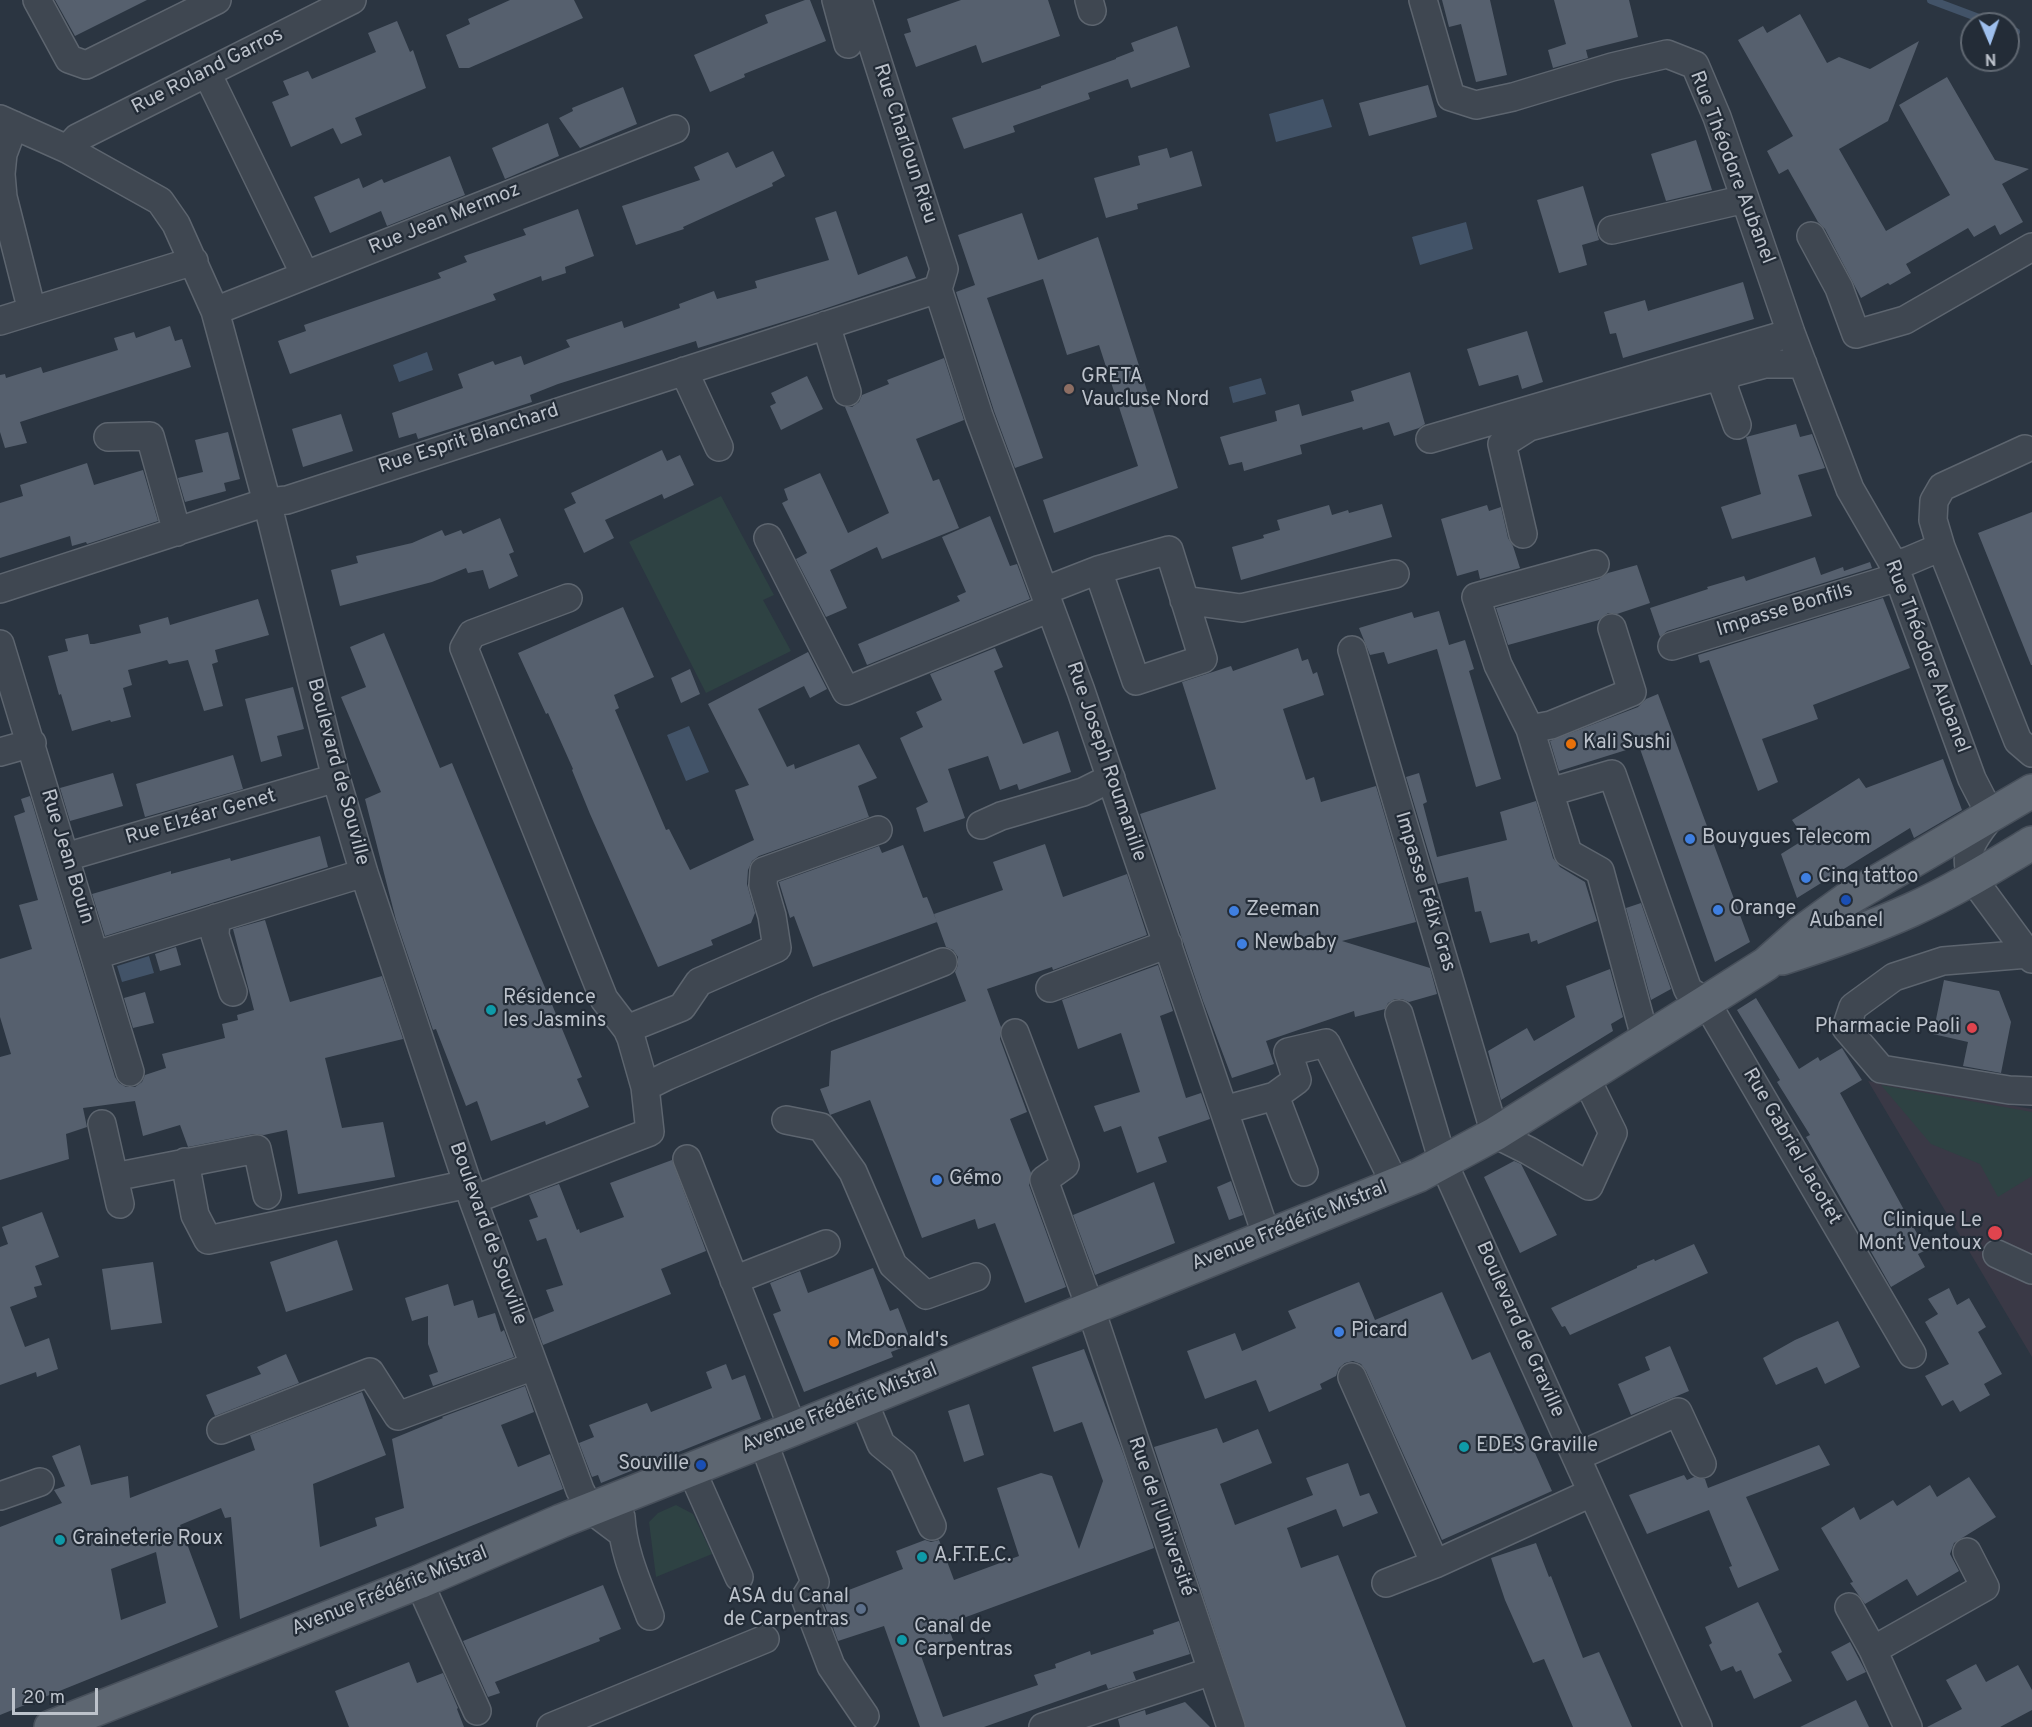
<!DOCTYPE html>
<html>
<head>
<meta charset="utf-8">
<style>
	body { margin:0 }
	#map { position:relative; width:2032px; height:1727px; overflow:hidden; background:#2b3541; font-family:Overpass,sans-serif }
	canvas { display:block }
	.north { position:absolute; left:1960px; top:12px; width:60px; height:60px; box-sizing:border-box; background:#232c37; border:2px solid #606872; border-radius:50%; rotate:178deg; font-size:16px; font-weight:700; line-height:24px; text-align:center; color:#bcc2cb }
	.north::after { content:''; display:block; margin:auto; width:21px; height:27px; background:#9ebfed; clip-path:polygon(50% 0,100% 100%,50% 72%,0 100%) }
	.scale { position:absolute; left:12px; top:1688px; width:86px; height:27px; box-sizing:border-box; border:3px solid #bcc2cb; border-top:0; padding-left:8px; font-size:18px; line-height:21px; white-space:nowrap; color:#bcc2cb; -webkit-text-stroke:4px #232c37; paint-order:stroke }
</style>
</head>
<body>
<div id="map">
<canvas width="2032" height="1727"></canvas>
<div class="north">N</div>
<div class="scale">20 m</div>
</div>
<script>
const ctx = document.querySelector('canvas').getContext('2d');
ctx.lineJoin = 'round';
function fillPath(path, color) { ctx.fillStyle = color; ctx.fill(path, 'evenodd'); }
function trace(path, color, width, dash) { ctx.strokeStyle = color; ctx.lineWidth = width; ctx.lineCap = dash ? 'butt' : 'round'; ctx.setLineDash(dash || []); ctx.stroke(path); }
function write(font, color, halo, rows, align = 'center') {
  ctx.font = font + ' Overpass,sans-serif'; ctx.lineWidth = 4.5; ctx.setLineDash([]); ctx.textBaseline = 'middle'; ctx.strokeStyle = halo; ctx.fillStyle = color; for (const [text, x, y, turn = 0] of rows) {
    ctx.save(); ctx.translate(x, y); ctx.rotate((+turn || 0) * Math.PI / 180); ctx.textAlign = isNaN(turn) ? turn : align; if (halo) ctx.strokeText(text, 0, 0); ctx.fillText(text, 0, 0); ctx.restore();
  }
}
fillPath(new Path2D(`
	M1868,1081L2032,1109V1357Z`), '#3a3946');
fillPath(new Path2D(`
	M721,496L774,595L763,600L791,651L706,693L629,542Z
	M1881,1085L2032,1112V1176L1998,1197L1980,1164L1931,1144Z
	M676,1505L693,1514L712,1554L656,1577L649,1522L658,1513Z`), '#2e4243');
fillPath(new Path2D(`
	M1323,99L1332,127L1276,142L1269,114Z
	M1466,222L1473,249L1420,265L1412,237Z
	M427,352L433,370L399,382L393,365Z
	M1261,378L1266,394L1233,403L1229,387Z
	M689,726L709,772L686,781L667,735Z
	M149,956L154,973L122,982L117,966Z`), '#425368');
trace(new Path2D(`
	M1931,0L1995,24
	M2008,29L2016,32`), '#425368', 8);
fillPath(new Path2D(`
	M55,0H147L75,36Z
	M510,0H574L583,18L469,68H459L446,35L470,24L468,19Z
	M805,0H810L826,41L744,74L745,77L710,92L694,55L768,23L765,15Z
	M961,0H1048L1060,36L982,63L976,45L916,67L904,34L911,32L907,19Z
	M1442,0H1490L1507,75L1476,82L1461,24L1449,27Z
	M1554,0H1629L1638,37L1586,50L1588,58L1553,68L1548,50L1566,44Z
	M1800,14L1827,63L1839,57L1870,69L1919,41L1888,121L1839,149L1886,231L1950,195L1899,105L1947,77L1995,160L2029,169L2002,184L2023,222L2000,235L1995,225L1974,237L1968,228L1906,264L1911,273L1890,285L1888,283L1861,298L1825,229L1818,222L1788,169L1779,174L1767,151L1793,136L1738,40L1763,26L1767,33Z
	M397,21L410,52L413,50L426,88L355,118L362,135L341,144L333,128L291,147L272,102L289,95L283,81L308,71L312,79L376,52L368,33Z
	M1177,26L1190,67L1131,88L1128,79L1088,93L1090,99L1013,126L1015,132L964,149L952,118L1041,88V86L1116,59V58L1134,51L1131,43Z
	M1428,85L1437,117L1369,136L1359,103Z
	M623,87L637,124L580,148L559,118L573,111L572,108Z
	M548,123L559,156L505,179L492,148Z
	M1696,140L1712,190L1666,201L1651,154Z
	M1167,148L1170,158L1192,151L1202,186L1137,204L1138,209L1106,218L1094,178L1140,165L1138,156Z
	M773,151L785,176L772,183L773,186L683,227L684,229L636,245L622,206L700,180L694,167L728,152L736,168Z
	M450,156L465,195L387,226L381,211L330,233L314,197L359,178L363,188L382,179L384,183Z
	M1583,186L1599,240L1582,245L1587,265L1559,273L1537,200Z
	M578,209L594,256L565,267L566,273L542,281L541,276L493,294L496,300L290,374L278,341L306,331L304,325L441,278L438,273L467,262L464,256L526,235L523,229Z
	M836,211L858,275L907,256L916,278L812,313L698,348L696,341L558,384L530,395L532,402L456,427L418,439L416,433L399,438L392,413L463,388L458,374L493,361L495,365L521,356L524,365L570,347L566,340L622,321L624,328L680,308L679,304L714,291L717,299L757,288L755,281L829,260L815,218Z
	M1022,213L1038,260L1098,237L1178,488L1054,533L1043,500L1138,466L1099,345L1067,355L1043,279L987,298L1043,458L1015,468L994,411L956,292L975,285L958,235Z
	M1743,282L1754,319L1623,358L1616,333L1610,334L1604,312L1645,300L1648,311Z
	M170,326L175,341L182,339L191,367L20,422L27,443L5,448L0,432V375L5,374L6,378L41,367L43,373L118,350L114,338L134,332L136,338Z
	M1527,331L1543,382L1522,389L1518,375L1479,386L1467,349Z
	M944,358L964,420L916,439L933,481L939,479L959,528L882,559L877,547L830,570L847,608L826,617L796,559L807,553L782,503L788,500L784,489L820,473L848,533L889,513L845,407H852L859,402L862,395L889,384L887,380Z
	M1410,372L1425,424L1419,428L1394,436L1389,422L1363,430L1362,427L1300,445L1302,454L1244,471L1242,462L1229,465L1220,437L1277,421L1275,411L1299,404L1302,416L1354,401L1351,391Z
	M807,376L823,409L781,430L770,406L776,403L771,393Z
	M341,414L353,451L303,467L292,429Z
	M1796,424L1800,437L1812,434L1825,468L1798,475L1812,516L1732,539L1721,507L1761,494L1746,437Z
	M228,432L240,479L224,483L226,491L185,502L178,478L203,472L195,440Z
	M662,450L667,461L680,455L694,485L664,499L662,494L605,520L614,538L584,553L564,509L576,503L571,493Z
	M87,463L94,485L143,470L158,521L87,544L86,542L72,546L70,536L0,558V503L23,496L20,485Z
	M1382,504L1392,537L1241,580L1232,547L1264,538L1263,535L1280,530L1277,520L1329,505L1332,515L1348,510L1349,513Z
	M1487,505L1489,511L1501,507L1508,538L1513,546L1520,568L1480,579L1478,570L1457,576L1441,519Z
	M2032,512V665H2031L1978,533Z
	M990,516L1010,566L1017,564L1030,599L867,665L858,644L960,601L957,596L966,592L942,537Z
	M500,518L514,552L509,554L518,576L489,589L483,570L468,573L466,568L432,582L340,606L331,570L358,563L356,556L412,543L442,530L445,536L461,530L463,534Z
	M1815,557L1821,575L1843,567L1844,571L1870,562L1872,568L1667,631L1660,637L1650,608L1708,589L1707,587L1744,576L1746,581Z
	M1637,565L1650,603L1617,614L1608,613L1599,620L1508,645L1496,608L1599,579L1608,573Z
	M1883,598L1910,668L1813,705L1818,719L1762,739L1778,782L1758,791L1709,660L1700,663L1698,655Z
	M258,599L269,635L215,650L218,662L212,664L223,706L204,711L188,660L169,664L167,660L128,670L132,685L123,688L131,717L111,722L110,720L72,731L61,694L59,695L48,656L68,651L65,639L88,634L90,644H94L141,633L139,625L168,617L170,625Z
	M623,607L654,677L614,695L619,708L615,710L666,830L669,829L690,870L754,840L735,790L749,785L708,704L808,652L827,689L810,698L804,686L758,709L787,767L794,764L795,769L859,744L877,778L858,786L869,817L759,856L752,861L748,870L747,884L755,913L751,923L711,940L713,945L658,967L590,814L572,770L573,769L548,713L546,714L518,653Z
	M1439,611L1449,645L1465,640L1474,669L1469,671L1501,779L1476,787L1437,649L1388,664L1384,652L1370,655L1359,628L1412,612L1414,618Z
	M384,633L440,768L452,763L582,1077L577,1079L589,1107L546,1125L545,1121L491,1141L477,1101L466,1106L436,1029L433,1030L396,920L365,799L381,792L341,697L366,687L350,647Z
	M995,648L1003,667L994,671L1023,744L1058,731L1071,772L1019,790L1017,784L1000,790L988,756L948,769L965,818L924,832L916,808L928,802L900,738L923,727L916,712L942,700L930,674Z
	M1298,648L1302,661L1308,659L1313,674L1317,672L1324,695L1283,709L1306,780L1314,777L1321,802L1376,786L1416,922L1342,941L1430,968L1437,994L1409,1002L1402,999H1395L1388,1003L1385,1009L1355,1017L1354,1011L1266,1041L1274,1064L1232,1078L1203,1001L1140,814L1216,789L1182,682L1231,666L1233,671Z
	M690,669L700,694L681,703L671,678Z
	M293,687L304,729L277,736L282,756L261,762L245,699Z
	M1658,694L1750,942L1715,962L1639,746L1559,771L1550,741L1638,707L1646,699Z
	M233,755L243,789L145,817L136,784Z
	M1943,759L1962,810L1914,838L1910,828L1797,898L1781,854L1805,839L1792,820L1859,778L1866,788Z
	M113,773L123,806L70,821L60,788Z
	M1419,773L1427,802L1423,804L1437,857L1507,840L1500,812L1536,801L1553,858L1560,867L1585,882L1597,921L1538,944L1537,940L1531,942L1529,933L1490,943L1481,911L1475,912L1468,877L1438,884L1406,777Z
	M30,796L115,1077L119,1083L126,1087H135L142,1082L145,1075L166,1068L162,1054L225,1038L222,1024L238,1020L237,1015L254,1010L233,929L265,920L290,1002L382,976L403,1039L325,1058L342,1128L383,1122L395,1177L298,1194L287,1130L264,1135L254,1134L188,1147L180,1125L143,1136L135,1101L83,1108L87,1127L66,1134L69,1159L0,1180V1057L11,1054L0,1017V959L32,949L19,905L38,900L14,816L25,812L21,799Z
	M320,836L328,867L105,936L92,894L171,871V874L230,858L231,861Z
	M1045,844L1063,897L1127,874L1147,935L1053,970L1052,967L987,989L1001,1027L1000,1039L1027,1112L1010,1119L1031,1173L1029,1185L1066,1287L1025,1303L995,1223L978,1229L975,1219L922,1238L870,1100L830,1115L820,1089L829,1086L831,1051L966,1001L955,972L958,965V957L953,950L946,947L934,914L1003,890L993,862Z
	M903,845L923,898L927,897L937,922L813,967L794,916L790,918L779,882L879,846L882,853Z
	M1641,903L1671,989L1651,1000L1626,908Z
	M176,947L181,965L160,971L155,954Z
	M1158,965L1173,1011L1160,1016L1186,1098L1201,1093L1210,1119L1158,1137L1167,1162L1137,1173L1121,1126L1104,1132L1094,1106L1140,1092L1121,1033L1078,1049L1062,1000Z
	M1610,969L1623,1017L1611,1024L1613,1031L1501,1100L1488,1051L1527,1028L1534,1041L1575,1017L1566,986Z
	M1944,980L1999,991L2011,1022L2001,1073L1963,1066L1968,1042L1933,1034Z
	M145,992L154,1023L133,1028L124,998Z
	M1756,998L1799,1069L1818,1057L1820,1061L1842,1048L1862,1080L1840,1093L1926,1250L1918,1254L1925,1267L1891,1287L1806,1137L1810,1135L1777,1082L1780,1080L1737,1010Z
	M672,1160L706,1251L661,1269L671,1294L543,1345L534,1319L554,1311L546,1290L563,1285L546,1238L537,1241L529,1220L538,1217L529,1195L559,1184L577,1230L579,1229L580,1233L624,1217L610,1183Z
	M1514,1161L1521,1164L1557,1235L1520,1253L1484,1177Z
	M1231,1181L1243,1215L1229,1220L1217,1187Z
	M1154,1182L1175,1243L1095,1275L1073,1215Z
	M42,1212L59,1257L35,1266L42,1285L34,1287L37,1297L10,1307L25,1347L49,1338L58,1369L37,1377L36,1372L0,1385V1247L8,1244L2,1227Z
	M337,1240L353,1290L286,1312L270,1262Z
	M1694,1244L1708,1273L1570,1335L1565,1326L1562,1327L1551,1308L1637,1268V1266L1654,1259L1655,1261Z
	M153,1262L162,1323L111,1330L102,1269Z
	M873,1268L890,1311L898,1308L912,1344L891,1352L893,1357L804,1392L773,1314L781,1311L770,1283L800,1271L808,1293Z
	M1359,1282L1375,1320L1442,1292L1472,1360L1490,1352L1552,1491L1442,1540L1366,1371L1361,1364L1353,1361L1345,1363L1339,1368L1336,1376L1320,1384L1322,1389L1269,1412L1256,1380L1205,1399L1187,1351L1235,1333L1242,1351L1296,1328L1288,1311Z
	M448,1284L454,1306L473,1300L478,1318L495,1313L501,1332L504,1330L514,1357L433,1386L429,1375L438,1372L428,1344V1316L412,1321L405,1298Z
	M1949,1288L1957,1305L1969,1298L1986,1327L1978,1332L2002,1374L1984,1384L1990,1395L1960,1412L1953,1400L1942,1406L1925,1376L1949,1364L1925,1322L1938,1314L1928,1299Z
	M1838,1321L1860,1367L1825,1384L1817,1367L1776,1385L1763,1358L1795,1340Z
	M1670,1346L1689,1391L1631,1415L1618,1384L1650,1370L1645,1357Z
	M1084,1349L1124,1456L1154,1548L947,1624L953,1640L920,1653L943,1717L1038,1685L1034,1675L1056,1668L1055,1664L1090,1651L1091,1655L1154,1634L1153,1630L1179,1621L1190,1654L1133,1672L1136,1680L1108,1689L1106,1684L984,1727H920L884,1626L838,1641L823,1600L903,1569L896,1551L925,1540L931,1542L939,1540L954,1580L1019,1556L997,1488L1041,1473L1052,1476L1079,1549L1103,1481L1082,1422L1054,1432L1032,1367Z
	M286,1354L299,1383L215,1416L206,1395L261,1374L257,1367Z
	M726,1364L732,1380L745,1375L761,1419L601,1483L598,1475L592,1477L579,1443L594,1437L589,1425L647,1403L651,1412L712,1388L706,1372Z
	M525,1386L534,1412L501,1425L518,1467L550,1454L563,1489L240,1619L231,1517L225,1518L221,1508L180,1525L218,1627L0,1715V1527L62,1503L54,1490L65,1486L52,1456L80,1445L91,1485L128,1476L130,1498L255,1450L250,1435L362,1392L386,1455L313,1484L320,1547L377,1526L375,1518L404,1508L392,1439L443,1418L442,1417ZM156,1552L166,1603L121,1620L111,1569Z
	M969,1404L984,1455L964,1462L948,1411Z
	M1217,1428L1223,1443L1258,1429L1272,1463L1220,1484L1235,1525L1313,1495L1306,1478L1348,1463L1360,1496L1369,1493L1378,1513L1343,1527L1336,1509L1287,1528L1301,1568L1338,1555L1406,1727H1246L1154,1447Z
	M1819,1445L1830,1465L1746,1497L1779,1570L1738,1588L1729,1567L1732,1566L1709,1510L1647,1534L1629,1495L1684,1475L1687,1480L1694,1477L1705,1479L1708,1488Z
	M1969,1477L1996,1517L1954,1543L1950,1554L1959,1571L1917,1596L1907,1579L1865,1604L1850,1583L1853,1582L1821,1528L1854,1507L1860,1520L1893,1500L1897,1506L1930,1485L1937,1497Z
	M1536,1543L1549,1577L1551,1576L1583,1658L1599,1652L1632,1727H1573L1544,1659L1533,1663L1505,1600L1491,1558Z
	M603,1585L621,1629L599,1638L600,1641L495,1682L500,1693L488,1697L463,1641Z
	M1758,1602L1782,1652L1778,1654L1792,1681L1754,1699L1741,1670L1736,1672L1733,1666L1721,1671L1709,1645L1712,1643L1705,1627Z
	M1850,1642L1866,1672L1847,1681L1831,1652Z
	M409,1662L417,1683L443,1673L458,1708L457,1709L464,1727H349L335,1691Z
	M1976,1664L1986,1682L2018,1665L2032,1690V1710L2000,1727H1927L1962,1709L1946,1680Z
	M1856,1700L1869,1727H1800Z
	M1185,1702L1210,1727H1120L1118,1719L1145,1710L1146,1715Z`), '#56606e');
const minor = new Path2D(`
	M37,0L69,59L86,65L217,0
	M836,0L848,44
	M858,0L944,269L938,289
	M1089,0L1092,11
	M1423,0L1451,97L1476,105L1513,97L1612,67L1667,54L1695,65L1717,117L1791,333L1850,489L1894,565L1972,779L1991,816C1976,836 1960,852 1973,879L2032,959
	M207,73L305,275
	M0,119L67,149L160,201L176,224L215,311L267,502L336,778L364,873L473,1200L580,1490L590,1509L622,1533
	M14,125L3,154L1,174L3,197L32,311
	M67,149L77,138L352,0
	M1612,230L1745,199
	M1811,236L1839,288L1856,334L1905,320L2032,247
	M938,289L979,416L1081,691L1267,1237
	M215,311L675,129
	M0,321L194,261
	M826,325L847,392
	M684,371L719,447
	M1727,375L1724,388L1737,425
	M108,437L150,436L177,532
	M1430,439L1791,333
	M1523,534L1502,444L1529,427L1765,364H1803
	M768,538L846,691L1050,608
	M1941,547L1933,520L1934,501L1942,487L2025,449
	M1595,564L1476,597L1498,665L1530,729L1568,853L1600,871L1646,1041
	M1894,565L1908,561L1941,547L2018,741L2032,753
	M0,589L267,502L287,500L938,289
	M1044,591L1098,570L1169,550L1203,659L1136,681L1098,570
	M568,598L472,634L464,648L604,999L627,1029L631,1038L645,1087
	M1184,600L1241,608L1395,574
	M0,644L130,1072
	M1672,646L1898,577
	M1352,650L1495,1134L1529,1151L1589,1186L1613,1133L1586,1078
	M1530,729L1551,725L1632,692L1612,628
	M0,752L32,743
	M1550,792L1612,774L1688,990L1706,1002L1912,1354
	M981,825L1001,816L1083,792L1111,778
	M66,857L336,778
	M216,918L215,935L233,992
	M2028,954L1943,961L1894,977L1853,1007L1846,1028L1881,1069L2009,1090L2032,1091
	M96,955L364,873
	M1050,988L1168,944
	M1399,1014L1443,1162L1698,1727
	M627,1029L682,1007L699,982L777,948L772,916L763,885L764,871L878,830
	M1015,1033L1065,1165L1044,1180L1090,1307L1231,1727
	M1275,1096L1297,1080L1288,1052L1326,1043L1395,1184
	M1224,1110L1275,1096L1304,1172
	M786,1120L821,1127L853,1172L893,1265L926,1295L976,1277
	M102,1124L120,1204
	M687,1159L793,1429
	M185,1162L195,1215L208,1240L468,1184
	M114,1177L257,1149L267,1195
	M473,1200L650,1132L645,1087L667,1076L826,1008L943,962
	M1997,1254L2032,1270
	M734,1280L826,1244
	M1352,1377L1435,1564
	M863,1400L881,1444L903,1462L932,1526
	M221,1430L370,1372L398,1416L534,1366
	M763,1441L815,1582L805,1598L831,1666L865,1716
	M1576,1457L1678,1412L1702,1464
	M691,1469L739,1577
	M0,1496L40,1482
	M621,1517C623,1552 638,1584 650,1616
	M419,1582L477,1711
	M1386,1583L1435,1564L1591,1493
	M1849,1607L1873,1650L1908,1727
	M1873,1650L1985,1587L1967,1552
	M551,1727L765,1639
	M1043,1727L1212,1671`);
const major = new Path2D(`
	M1782,958C1826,944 1869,929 1911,910C1953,891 1992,867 2032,843
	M51,1727L419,1582L561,1521L793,1429L1419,1175L1495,1134L1706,1002L1766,964L1802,932L1846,900L2032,791`);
trace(minor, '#5d656f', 30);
trace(major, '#48505b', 36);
trace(minor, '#3f4751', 27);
trace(major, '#5d6671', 33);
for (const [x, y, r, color] of [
	[1069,389,6,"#8d6e63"],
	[1571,744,6,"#e8710a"],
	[1690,839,6,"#3f7fe0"],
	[1806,878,6,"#3f7fe0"],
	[1846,900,6,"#1a4fb4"],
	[1718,910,6,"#3f7fe0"],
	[1234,911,6,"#3f7fe0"],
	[1242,944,6,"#3f7fe0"],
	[491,1010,6,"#0f9aa8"],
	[1972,1028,6,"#e0444e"],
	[937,1180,6,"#3f7fe0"],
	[1995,1233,8,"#e0444e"],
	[1339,1332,6,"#3f7fe0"],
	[834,1342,6,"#e8710a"],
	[1464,1447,6,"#0f9aa8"],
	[701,1465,6,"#1a4fb4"],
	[60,1540,6,"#0f9aa8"],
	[922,1557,6,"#0f9aa8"],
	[861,1609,6,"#5c6f8a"],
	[902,1640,6,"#0f9aa8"]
]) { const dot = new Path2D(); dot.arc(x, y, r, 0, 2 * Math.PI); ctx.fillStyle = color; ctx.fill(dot); trace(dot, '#232c37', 2); }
write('20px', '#bcc2cb', '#232c37', [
	["Rue Roland Garros",208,72,-27],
	["Rue Charloun Rieu",904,144,72],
	["Rue Théodore Aubanel",1731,168,69],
	["Rue Jean Mermoz",445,220,-22],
	["Rue Esprit Blanchard",469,440,-18],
	["Impasse Bonfils",1785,611,-17],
	["Rue Théodore Aubanel",1926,657,69],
	["Rue Joseph Roumanille",1105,762,71],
	["Boulevard de Souville",337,772,75],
	["Rue Elzéar Genet",201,818,-16],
	["Rue Jean Bouin",66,857,73],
	["Impasse Félix Gras",1424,892,73],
	["Rue Gabriel Jacotet",1791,1147,60],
	["Avenue Frédéric Mistral",1290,1227,-22],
	["Boulevard de Souville",487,1234,70],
	["Boulevard de Graville",1519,1330,66],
	["Avenue Frédéric Mistral",840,1409,-22],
	["Rue de l'Université",1160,1517,71],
	["Avenue Frédéric Mistral",390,1592,-22]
]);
write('20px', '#bcc2cb', '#232c37', [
	["GRETA",1081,378],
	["Vaucluse Nord",1081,401],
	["Kali Sushi",1583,744],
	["Bouygues Telecom",1702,839],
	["Cinq tattoo",1818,878],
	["Orange",1730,910],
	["Zeeman",1246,911],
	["Aubanel",1846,922,"center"],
	["Newbaby",1254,944],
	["Résidence",503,999],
	["les Jasmins",503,1022],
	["Pharmacie Paoli",1960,1028,"right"],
	["Gémo",949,1180],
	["Clinique Le",1982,1222,"right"],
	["Mont Ventoux",1982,1245,"right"],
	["Picard",1351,1332],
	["McDonald's",846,1342],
	["EDES Graville",1476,1447],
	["Souville",689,1465,"right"],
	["Graineterie Roux",72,1540],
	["A.F.T.E.C.",934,1557],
	["ASA du Canal",849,1598,"right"],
	["de Carpentras",849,1621,"right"],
	["Canal de",914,1628],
	["Carpentras",914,1651]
], 'left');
</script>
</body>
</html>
